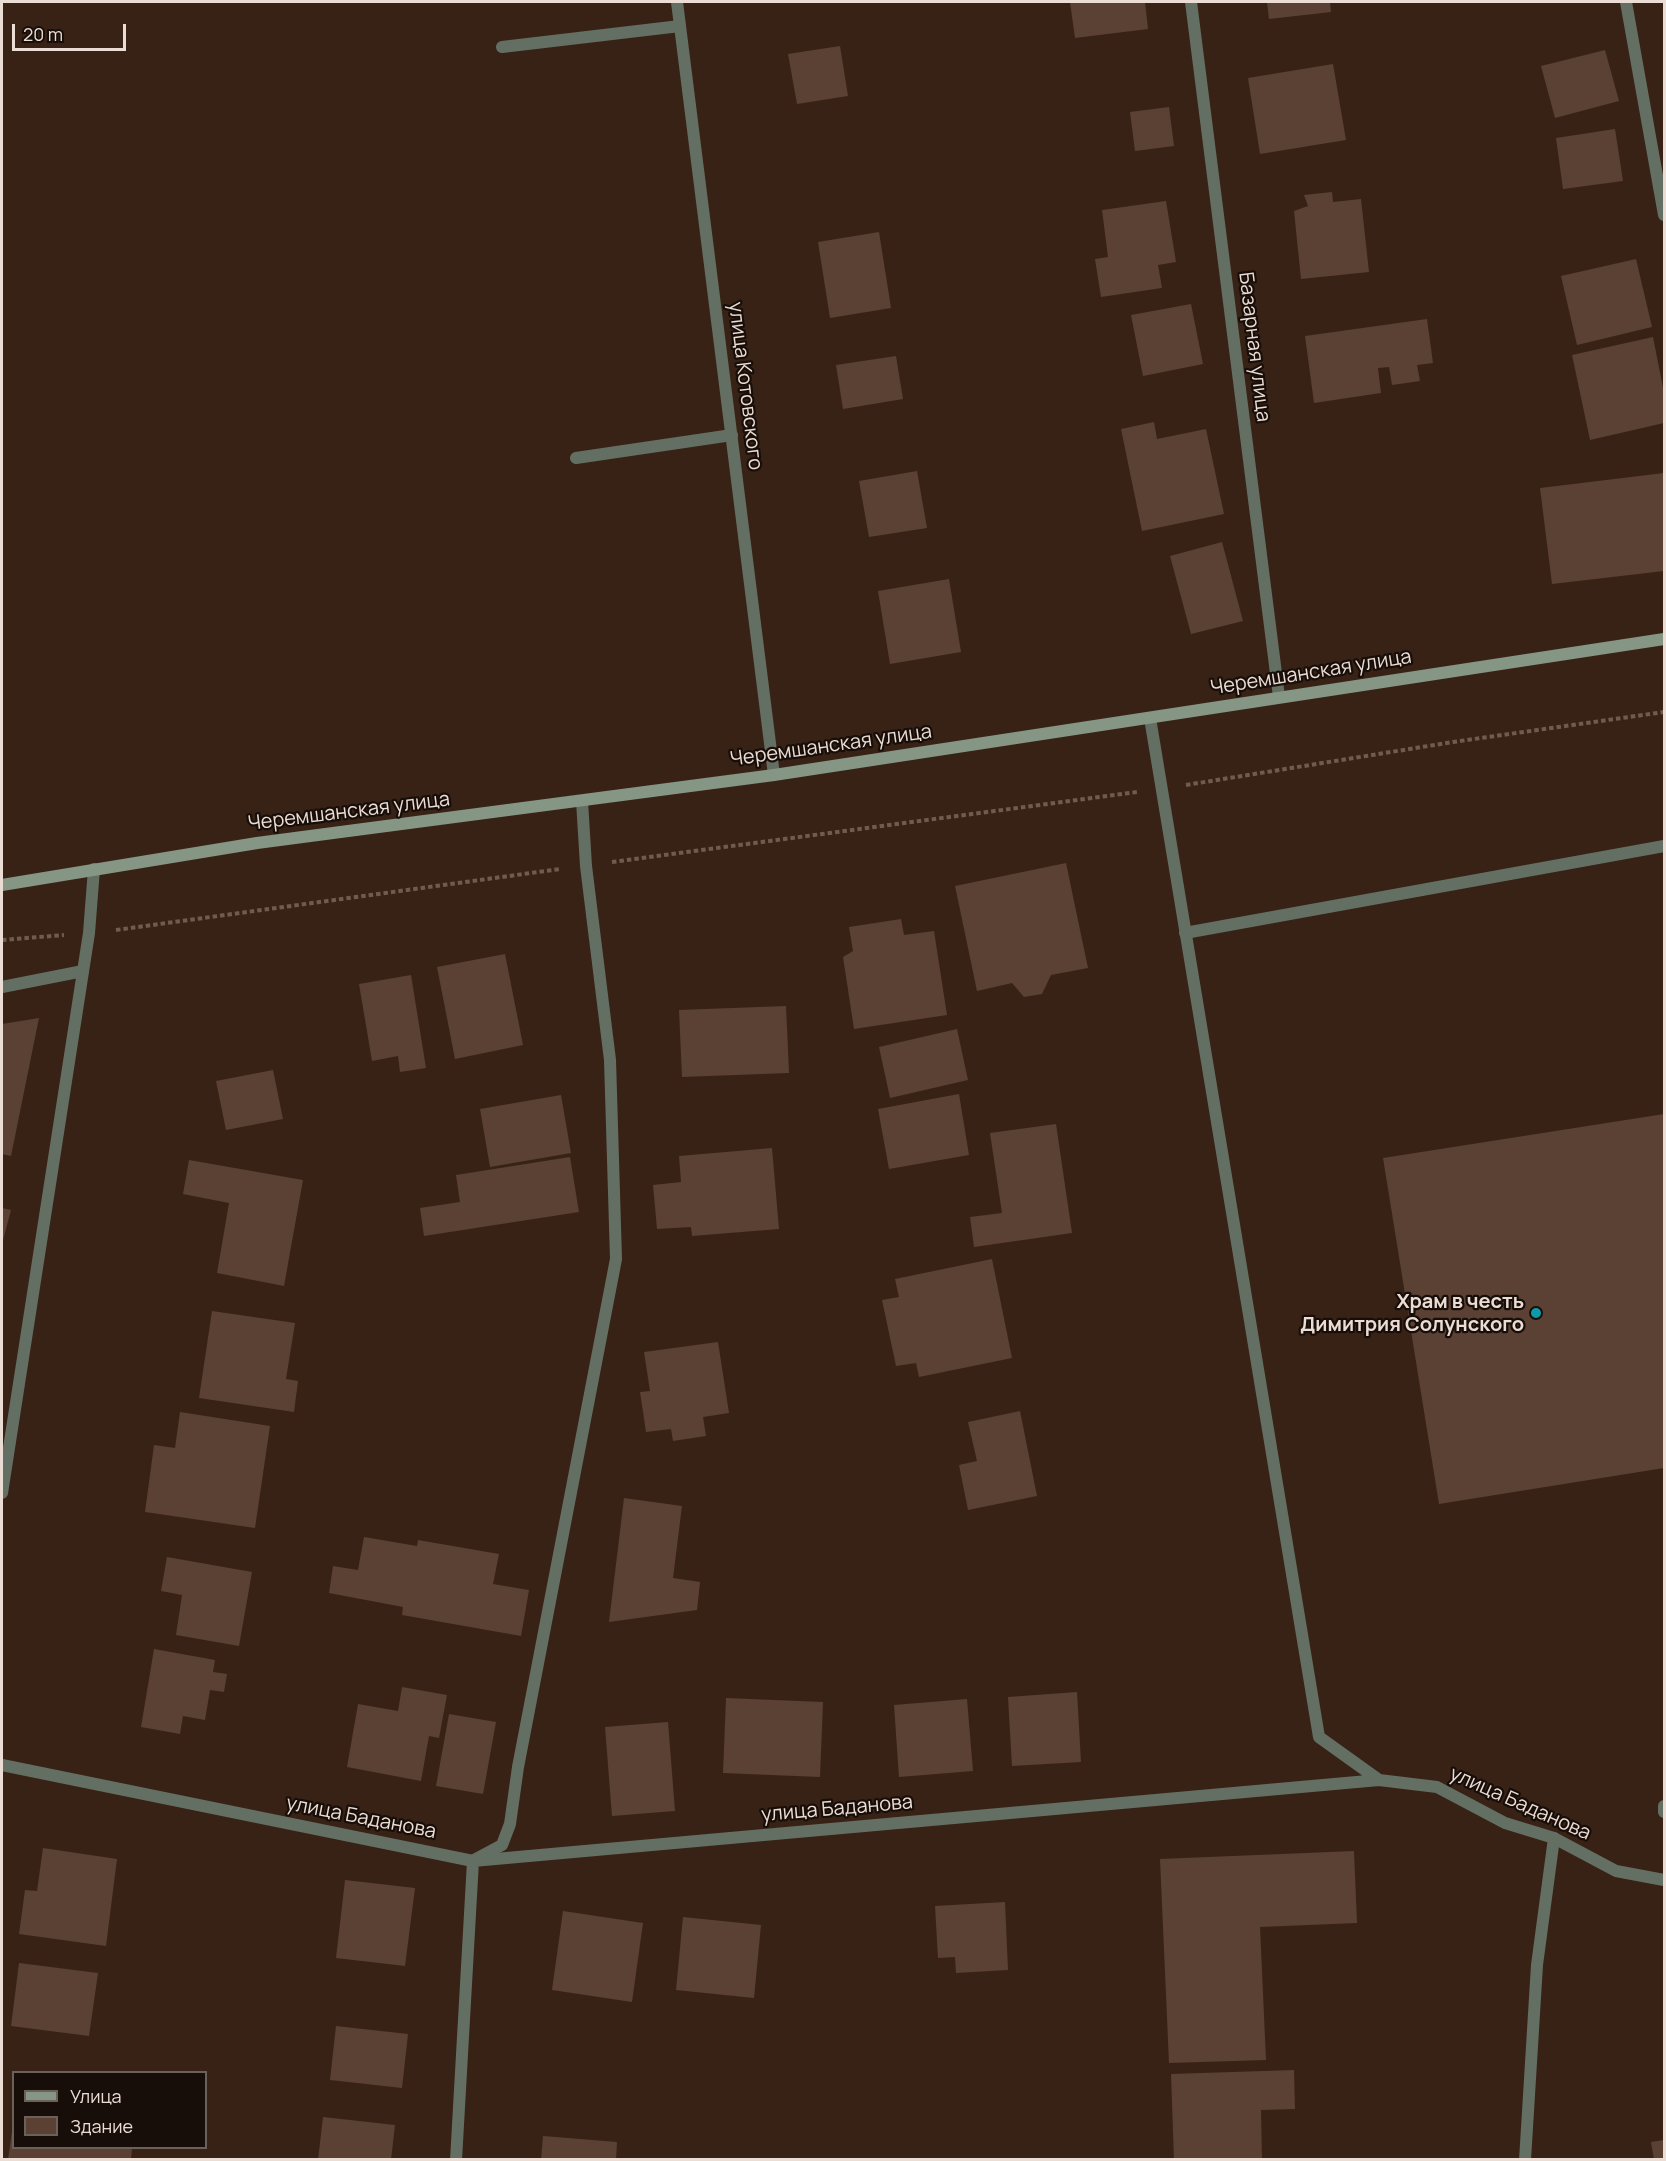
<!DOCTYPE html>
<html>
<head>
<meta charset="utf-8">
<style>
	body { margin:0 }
	#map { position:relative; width:1666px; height:2161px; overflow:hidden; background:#382216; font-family:Manrope,sans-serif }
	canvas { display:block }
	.frame { position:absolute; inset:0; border:3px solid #ebdcd4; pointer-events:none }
	.legend { position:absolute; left:12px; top:2071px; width:195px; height:78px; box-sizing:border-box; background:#180e09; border:2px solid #6c605a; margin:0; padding:8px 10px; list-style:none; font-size:18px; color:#ebdcd4 }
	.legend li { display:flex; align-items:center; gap:12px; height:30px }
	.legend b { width:30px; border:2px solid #6c605a }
	.scale { position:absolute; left:12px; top:24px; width:114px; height:27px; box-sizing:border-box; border:3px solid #ebdcd4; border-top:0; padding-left:8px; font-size:18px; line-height:21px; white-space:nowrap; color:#ebdcd4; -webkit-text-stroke:4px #180e09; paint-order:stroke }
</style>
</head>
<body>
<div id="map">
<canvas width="1666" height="2161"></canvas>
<div class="frame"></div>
<ul class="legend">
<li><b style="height:8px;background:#859784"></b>Улица</li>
<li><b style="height:16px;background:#5a4134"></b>Здание</li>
</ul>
<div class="scale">20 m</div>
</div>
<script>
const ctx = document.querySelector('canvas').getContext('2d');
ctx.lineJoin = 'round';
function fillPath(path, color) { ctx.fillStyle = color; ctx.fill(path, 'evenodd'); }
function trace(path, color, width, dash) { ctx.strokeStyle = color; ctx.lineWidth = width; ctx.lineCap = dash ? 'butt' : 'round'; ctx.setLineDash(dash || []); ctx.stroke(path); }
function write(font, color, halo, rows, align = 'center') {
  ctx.font = font + ' Manrope,sans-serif'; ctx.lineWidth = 4.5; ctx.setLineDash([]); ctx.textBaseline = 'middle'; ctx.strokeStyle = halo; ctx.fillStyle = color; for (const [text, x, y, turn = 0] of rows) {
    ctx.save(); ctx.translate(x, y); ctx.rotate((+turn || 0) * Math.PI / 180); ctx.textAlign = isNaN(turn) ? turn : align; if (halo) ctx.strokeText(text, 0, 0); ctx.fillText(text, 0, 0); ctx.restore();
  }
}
fillPath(new Path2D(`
	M1070,2H1145L1148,29L1075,38Z
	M1267,2H1330L1331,12L1269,19Z
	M840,46L848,96L797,104L788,54Z
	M1605,50L1619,101L1555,118L1541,66Z
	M1333,64L1346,140L1260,154L1248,78Z
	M1169,107L1174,146L1135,151L1130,112Z
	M1615,129L1623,181L1563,189L1556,138Z
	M1332,192L1333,202L1361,199L1369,272L1301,279L1294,211L1308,206L1304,195Z
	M1166,201L1176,262L1158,265L1162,288L1101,297L1095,259L1108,257L1102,210Z
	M879,232L891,308L830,318L818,242Z
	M1636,259L1652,327L1577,345L1561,276Z
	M1191,304L1203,364L1143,376L1131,315Z
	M1427,319L1433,363L1417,365L1420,381L1392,385L1389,367L1378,368L1381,393L1314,403L1305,336Z
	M1653,337L1664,393V423L1590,440L1572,355Z
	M896,356L903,399L843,409L836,365Z
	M1154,422L1157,439L1206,429L1224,514L1142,531L1121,429Z
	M917,471L927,528L869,537L859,481Z
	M1664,473V571L1552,584L1540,488Z
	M1222,542L1243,621L1191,634L1170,556Z
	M949,579L961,652L890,664L878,591Z
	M1066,863L1088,968L1051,975L1042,994L1024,997L1012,983L977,991L955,886Z
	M901,919L904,935L934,931L947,1015L854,1029L843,957L853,951L849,927Z
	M505,954L523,1045L455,1059L437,967Z
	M411,975L426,1068L400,1072L398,1056L372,1061L359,984Z
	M786,1006L789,1073L682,1077L679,1010Z
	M39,1018L11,1156L2,1154V1024Z
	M957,1029L968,1080L890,1098L879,1047Z
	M273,1070L283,1119L226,1130L216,1081Z
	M959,1094L969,1155L889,1169L878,1109Z
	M561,1095L571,1153L490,1167L480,1109Z
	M1664,1114V1468L1439,1504L1383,1158Z
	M1056,1124L1072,1233L974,1247L970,1217L1002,1213L990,1133Z
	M772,1148L779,1229L692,1236L691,1227L657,1229L653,1185L681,1182L679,1156Z
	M570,1157L579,1212L424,1236L420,1208L460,1202L456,1175Z
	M189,1160L303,1180L284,1286L217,1273L229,1203L183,1194Z
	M2,1208L11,1210L2,1244Z
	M992,1259L1012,1358L919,1377L916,1363L896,1366L882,1300L899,1297L895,1279Z
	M212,1311L295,1323L286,1379L298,1381L294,1412L199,1398Z
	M718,1342L729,1413L703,1417L706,1436L673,1441L671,1429L646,1432L640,1392L650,1391L644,1352Z
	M1020,1411L1037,1496L968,1510L959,1465L977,1461L968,1422Z
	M180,1412L270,1426L255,1528L145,1512L154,1445L175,1448Z
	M624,1498L682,1506L673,1578L700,1582L697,1610L609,1622Z
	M364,1537L417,1546L418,1540L499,1554L493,1584L529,1590L521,1636L402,1615L403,1607L329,1593L333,1566L358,1570Z
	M167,1557L252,1572L239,1646L176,1635L182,1595L161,1591Z
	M154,1649L215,1660L213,1672L227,1674L224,1692L210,1690L205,1720L183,1716L180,1734L141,1727Z
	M402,1687L447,1695L439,1738L429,1736L421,1781L347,1767L358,1704L398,1711Z
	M1077,1692L1081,1762L1012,1766L1008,1697Z
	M726,1698L823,1702L820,1777L723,1773Z
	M967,1699L973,1771L899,1777L894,1705Z
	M449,1714L496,1722L483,1794L436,1786Z
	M668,1722L675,1811L612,1816L605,1727Z
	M43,1848L117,1859L106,1946L19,1934L25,1890L37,1891Z
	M1354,1851L1357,1923L1260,1927L1266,2060L1169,2063L1160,1859Z
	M345,1880L415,1888L405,1966L336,1958Z
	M1005,1902L1008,1970L956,1973L955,1957L938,1958L935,1906Z
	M563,1911L643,1923L632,2002L552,1990Z
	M683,1917L761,1925L754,1998L676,1990Z
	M19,1963L98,1973L89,2036L11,2026Z
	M336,2026L408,2034L402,2088L330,2080Z
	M1294,2070L1295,2109L1261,2110L1262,2160H1174L1171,2074Z
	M323,2117L395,2125L391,2160H318Z
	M12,2131L14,2148H132L131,2160H8Z
	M543,2136L617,2142L616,2160H541Z
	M1664,2140V2160H1654L1651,2142Z`), '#5a4134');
trace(new Path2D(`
	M1186,785L1453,742L1664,712
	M612,862L1137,792
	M116,930L560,869
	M2,940L64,935`), '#6f5b50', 4, [4.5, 3]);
trace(new Path2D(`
	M502,47L680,26
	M576,458L732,435
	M1185,933L1664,846
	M2,987L83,971
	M474,1860L502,1845L510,1824L518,1767L616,1259L610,1060L586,866L582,801
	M1525,2160L1537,1965L1554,1838`), '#646f63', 12);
trace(new Path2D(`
	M677,2L774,775
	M1191,2L1279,697
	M1626,2L1664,215
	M1150,718L1319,1737L1379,1780
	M2,1493L89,933L94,869
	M2,1765L473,1861L1379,1780L1437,1787L1505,1823L1554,1838L1616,1871L1664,1880
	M1664,1806V1812
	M456,2160L473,1861`), '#646f63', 12);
trace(new Path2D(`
	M2,885L257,843L774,775L1664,639`), '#859784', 12);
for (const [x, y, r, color] of [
	[1536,1313,6,"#0f9aa8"]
]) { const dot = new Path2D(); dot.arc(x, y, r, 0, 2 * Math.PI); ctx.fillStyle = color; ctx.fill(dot); trace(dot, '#180e09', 2); }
write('20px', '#ebdcd4', '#180e09', [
	["Базарная улица",1254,347,83],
	["улица Котовского",745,386,83],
	["Черемшанская улица",1311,673,-9],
	["Черемшанская улица",831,746,-8],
	["Черемшанская улица",349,812,-7],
	["улица Баданова",1520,1804,24],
	["улица Баданова",837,1809,-5],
	["улица Баданова",361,1818,11]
]);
write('bold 20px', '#ebdcd4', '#180e09', [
	["Храм в честь",1524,1302],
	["Димитрия Солунского",1524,1325]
], 'right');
</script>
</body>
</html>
